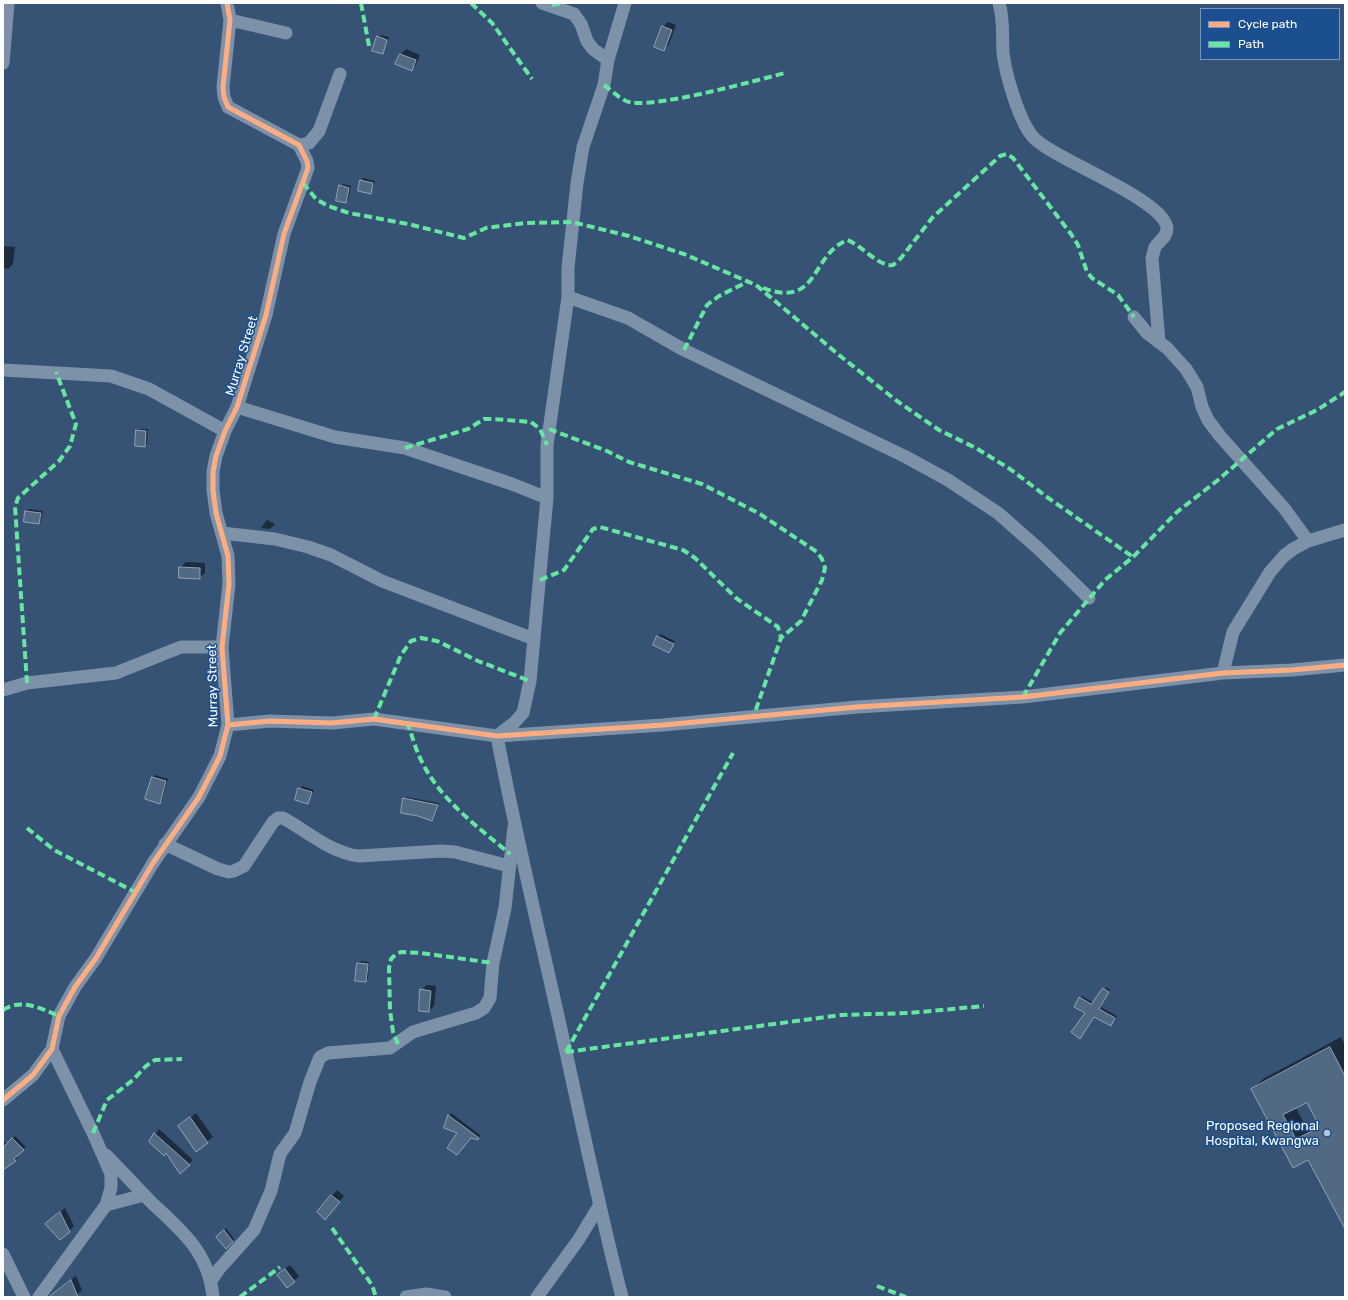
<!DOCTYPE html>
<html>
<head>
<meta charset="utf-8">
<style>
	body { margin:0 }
	#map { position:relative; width:1348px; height:1300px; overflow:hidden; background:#365274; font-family:Rubik,sans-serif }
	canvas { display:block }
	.frame { position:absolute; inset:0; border:4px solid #fff; pointer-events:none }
	.legend { position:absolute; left:1200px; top:8px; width:140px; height:52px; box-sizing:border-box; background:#1b4f8f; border:1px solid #7695bc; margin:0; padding:5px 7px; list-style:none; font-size:12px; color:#fff }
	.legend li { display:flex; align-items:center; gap:8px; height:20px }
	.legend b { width:20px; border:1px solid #7695bc }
</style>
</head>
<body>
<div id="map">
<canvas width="1348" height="1300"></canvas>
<div class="frame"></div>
<ul class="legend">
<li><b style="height:5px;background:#ffac80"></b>Cycle path</li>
<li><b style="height:5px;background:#66e7a1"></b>Path</li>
</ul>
</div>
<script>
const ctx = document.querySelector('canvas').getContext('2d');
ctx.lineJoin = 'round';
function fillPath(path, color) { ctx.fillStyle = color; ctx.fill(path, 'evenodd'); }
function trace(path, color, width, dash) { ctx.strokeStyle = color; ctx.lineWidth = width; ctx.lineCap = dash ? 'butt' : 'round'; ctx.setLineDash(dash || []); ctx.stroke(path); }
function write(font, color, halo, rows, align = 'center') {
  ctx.font = font + ' Rubik,sans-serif'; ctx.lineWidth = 3; ctx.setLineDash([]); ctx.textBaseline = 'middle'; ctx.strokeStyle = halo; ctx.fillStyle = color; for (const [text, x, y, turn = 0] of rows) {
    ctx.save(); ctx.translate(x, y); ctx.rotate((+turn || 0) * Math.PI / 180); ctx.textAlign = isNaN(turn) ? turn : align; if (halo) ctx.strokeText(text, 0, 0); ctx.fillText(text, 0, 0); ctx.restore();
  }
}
fillPath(new Path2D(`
	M668,22L676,25L669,44L664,49L663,27Z
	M380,35L389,37L382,53L378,37Z
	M406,49L420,55L416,65L411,70L397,63L401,54Z
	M363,178L375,181L370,193L361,181Z
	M343,184L351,186L348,200L345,202L340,186Z
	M3,246L15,247L13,264L8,269L3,268Z
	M139,429H148L147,444L145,446L137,431Z
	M28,509L43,511L41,521L39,523L26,512Z
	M267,520L275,524L270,529L261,528Z
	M186,562L205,563V573L199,578L180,568Z
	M660,634L675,641L669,652L654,644Z
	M155,775L168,779L162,800L160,803L153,777Z
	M302,786L314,790L308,803L296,799Z
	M406,797L439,803L434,818L432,820L404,799Z
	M361,961L369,962L368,979L365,981L358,964Z
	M427,985L436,986L434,1006L429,1011L421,990Z
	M1106,987L1110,990L1101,1007L1117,1016L1111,1024L1095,1016L1082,1035L1087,1012L1080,998L1082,996L1094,1003Z
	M1341,1037L1345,1045V1226L1308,1158L1253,1089L1263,1079ZM1307,1102L1319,1123L1307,1129L1296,1108Z
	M196,1113L213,1137L196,1150L179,1126Z
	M451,1113L480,1135V1136L478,1139L445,1128Z
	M159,1129L193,1160L189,1164L150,1141Z
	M15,1136L26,1147L16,1156L18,1158L15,1160L3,1169V1140L7,1144Z
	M337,1190L344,1196L330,1213L318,1212Z
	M65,1208L74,1226L69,1231L46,1224Z
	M226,1228L234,1239L226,1248L217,1237Z
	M290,1265L299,1276L294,1281L278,1275Z
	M76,1276L82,1290L75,1297H50L57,1290Z`), '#0007');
const building = new Path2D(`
	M662,26L672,30L664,51L654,47Z
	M377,36L387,40L383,54L372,51Z
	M400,54L416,60L412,71L395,64Z
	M360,180L373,183L371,194L358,191Z
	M339,185L349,188L346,203L336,201Z
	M136,430L146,431L145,447L135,446Z
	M25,511L41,513L39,524L24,522Z
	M179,567L200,568V579L179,578Z
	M657,636L674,644L669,653L653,645Z
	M152,777L166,781L160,804L145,799Z
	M298,788L312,792L308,804L295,800Z
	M403,798L438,805L432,821L418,816L401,813Z
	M357,963L368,964L366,982L355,981Z
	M1103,988L1109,992L1099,1009L1115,1018L1111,1026L1094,1017L1080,1039L1071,1032L1085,1013L1074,1007L1079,997L1091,1004Z
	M420,989L431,991L429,1012L419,1011Z
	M1330,1047L1345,1076V1229L1308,1160L1293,1168L1251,1089ZM1307,1103L1320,1127L1296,1139L1283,1115Z
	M448,1115L479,1138L478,1140L471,1138L457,1155L447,1148L457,1133L444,1128Z
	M190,1117L208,1143L196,1152L178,1126Z
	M154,1133L190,1165L180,1174L166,1153L164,1156L149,1142Z
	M12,1138L24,1150L14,1159L16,1161L3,1170V1145L4,1146Z
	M331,1195L340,1202L325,1220L317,1212Z
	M60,1212L70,1232L60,1240L45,1224Z
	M224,1230L233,1242L226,1249L216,1237Z
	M285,1269L295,1282L287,1288L277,1275Z
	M71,1280L78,1297H49L51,1295Z`);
fillPath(building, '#526984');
trace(building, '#92a2b6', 1);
trace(new Path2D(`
	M542,3L574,14L581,24L587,41L593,49L608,60
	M999,3C1004,19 1002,35 1003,52C1005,73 1019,121 1033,137C1052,159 1167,200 1167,229C1167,237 1159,241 1155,247C1154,250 1153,255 1152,258L1159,342
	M230,20L286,33
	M3,63L8,3
	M299,145L309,143L319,131L340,74
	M568,297L628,318L684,350L906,457L948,480L998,513L1040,550L1089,598
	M1134,317L1147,333L1167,348L1186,369L1197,387L1202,407L1208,420L1220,436L1284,508L1308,541
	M3,370L111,376L149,389L225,431
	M237,407L335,437L405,448L512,484L547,498
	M222,533L275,539L308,547L331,555L382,581L534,639
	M1223,673L1233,632L1270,572L1284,556L1293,549L1308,541L1345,530
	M3,690L27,683L116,673L181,647H222
	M228,725L270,721L332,723L374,719L497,736L663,725L857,707L1023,697L1223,673L1292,670L1345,665
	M497,736L514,723L523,713L530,681L547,498V445L568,297V268L577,183L583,147L604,85L608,60L625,3
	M497,736C517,842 543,947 566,1052C584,1134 601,1216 622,1297
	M165,844L218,869L229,872L234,871L244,866L273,822L278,818H283C307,831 331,853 359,856L441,851L455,852L509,866
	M3,1100L33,1075L52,1049L59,1016L75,987L96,958L153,863L199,797L220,756L228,725L222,647L229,584L228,556L216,513L213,490V472L216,456L225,431L237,407L266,315L284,234L308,168L307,161L299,145L228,107L224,97L223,87L230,20L227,3
	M106,1155C122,1171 137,1188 153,1204C183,1232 209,1253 213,1297
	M106,1205L144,1195
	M3,1254L24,1297
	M211,1281L219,1269L254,1230L271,1191L280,1154L295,1133L310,1082L320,1057L328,1053L390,1048L413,1032L476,1013L484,1008L490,998L493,963L505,908L514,827
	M39,1297L106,1205L111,1188V1174L93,1133L52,1049
	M406,1297L426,1294L445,1297
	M537,1297L579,1239L599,1206`), '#7d92a8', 13);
trace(new Path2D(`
	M361,3L369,46
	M471,3L492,23L532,79
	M552,5L563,3
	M604,85C611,90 619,98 626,101C648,111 757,80 785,73
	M303,183L316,199L328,206L349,213L408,224L464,238L486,228L526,223L572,222L629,236L684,254L756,285L839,355L897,401L939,430L976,448L1010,469L1047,497L1133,557
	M763,288C819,309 810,256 847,240C862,245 878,267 893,265L901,258L932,218L1000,156L1007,154L1013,158L1071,234L1078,245L1087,272L1092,278L1118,295L1134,317
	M684,350L707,305L719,296L747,282
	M549,429L607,451L629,462L702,484L760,514L817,552L822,559L825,568L822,580L801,621L781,638
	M405,448L468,429L484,419H493L531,422L540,429L547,445
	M540,580L564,570L593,529L600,527L683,550L695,558L736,598L778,627L781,638L754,715
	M27,683L15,507L18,498L59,461L70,446L76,424L56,372
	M1023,697L1060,633L1105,580L1133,557L1177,512L1218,480L1277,429L1317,410L1345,392
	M374,719L401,655L411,641L421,638L437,641L478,661L530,681
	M407,722C412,735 415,748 421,760C440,800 477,826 510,854
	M27,828L54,850L135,892
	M3,1010C21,998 40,1008 59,1016
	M398,1044L393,1032L390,1010L389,968L391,959L395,955L401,952L421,953L493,963
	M566,1052L841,1015L909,1013L984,1006
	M566,1052L733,753
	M93,1133L107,1100L133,1080L146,1066L155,1060L182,1059
	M332,1228L372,1285L376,1297
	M877,1286L906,1297
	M240,1297L280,1267`), '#66e7a1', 4, [8, 4]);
trace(new Path2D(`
	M228,725L270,721L332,723L374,719L497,736L663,725L857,707L1023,697L1223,673L1292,670L1345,665
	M3,1100L33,1075L52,1049L59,1016L75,987L96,958L153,863L199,797L220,756L228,725L222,647L229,584L228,556L216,513L213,490V472L216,456L225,431L237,407L266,315L284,234L308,168L307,161L299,145L228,107L224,97L223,87L230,20L227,3`), '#ffac80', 5);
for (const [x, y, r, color] of [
	[1327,1133,4,"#b9c2ce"]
]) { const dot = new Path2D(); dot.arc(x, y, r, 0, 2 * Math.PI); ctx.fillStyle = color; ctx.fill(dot); trace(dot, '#1b4f8f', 1.5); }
write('13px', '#fff', '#1b4f8f', [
	["Murray Street",242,356,-73],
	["Murray Street",213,686,-91]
]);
write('13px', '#fff', '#1b4f8f', [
	["Proposed Regional",1319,1126],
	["Hospital, Kwangwa",1319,1141]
], 'right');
</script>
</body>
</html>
